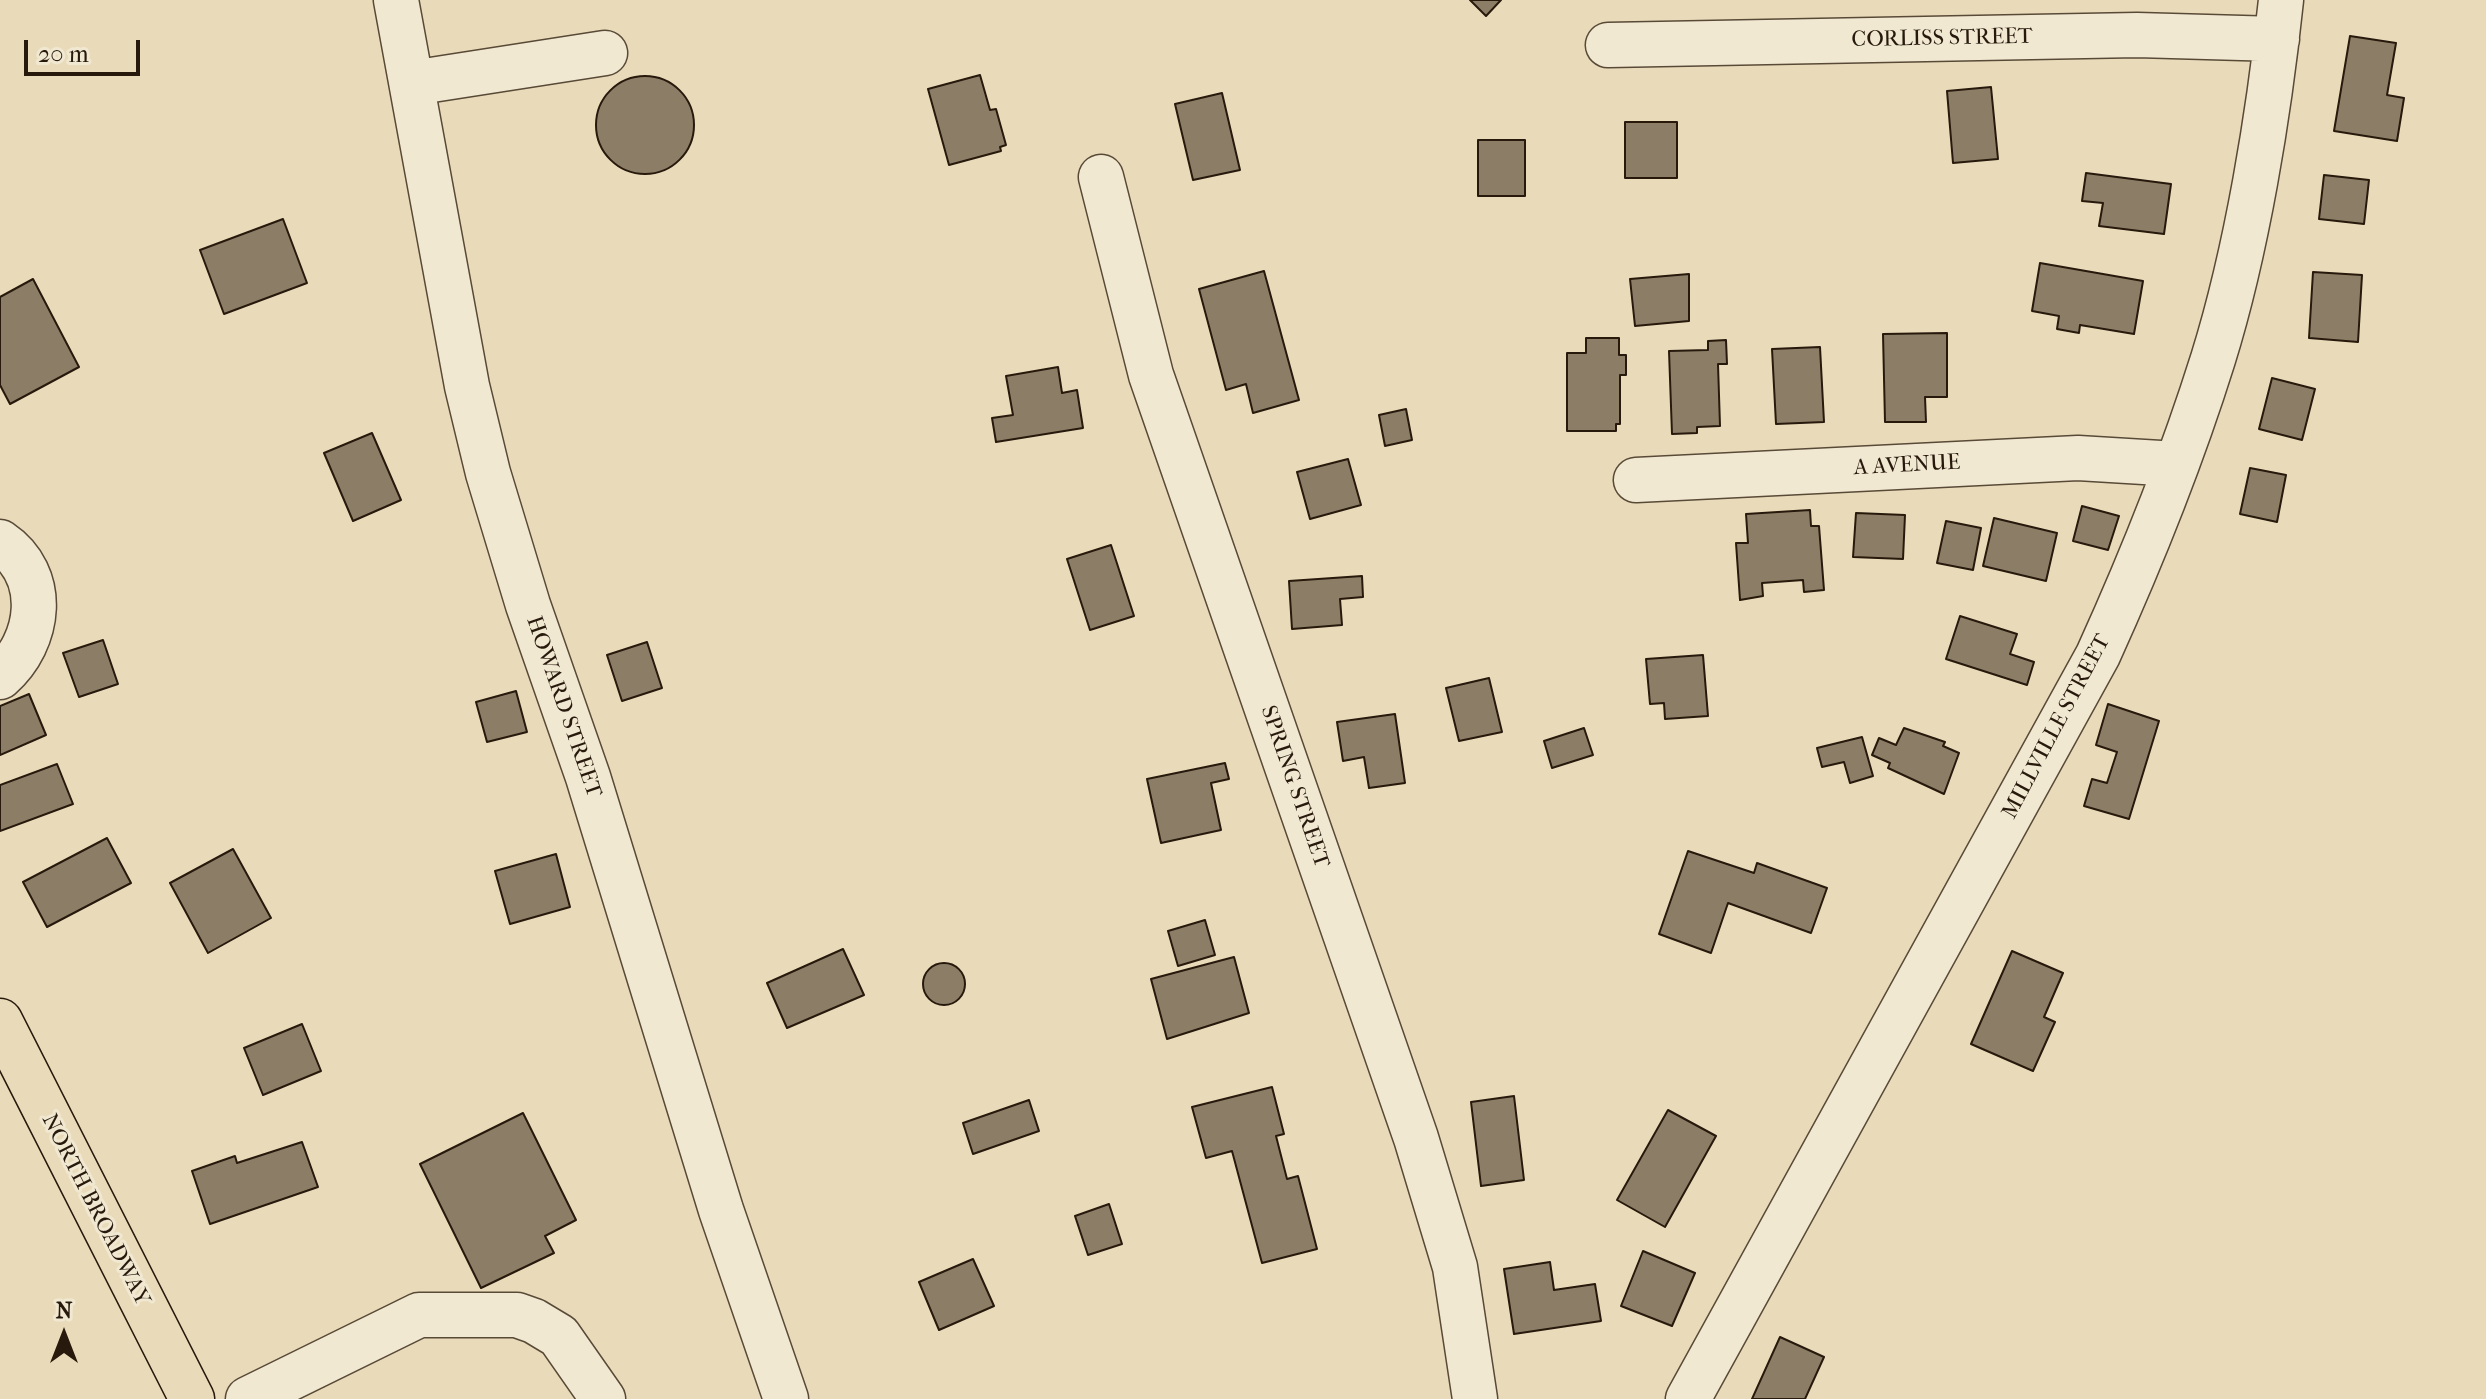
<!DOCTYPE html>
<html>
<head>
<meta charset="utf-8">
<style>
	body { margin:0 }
	#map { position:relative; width:2486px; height:1399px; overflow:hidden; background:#e9dbb9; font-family:"IM FELL French Canon",serif }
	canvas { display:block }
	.north { position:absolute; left:24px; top:1295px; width:80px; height:80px; -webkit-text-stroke:6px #f1e8d2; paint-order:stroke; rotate:0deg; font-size:22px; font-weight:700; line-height:32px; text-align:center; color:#27190c }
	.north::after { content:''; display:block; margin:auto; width:28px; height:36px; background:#27190c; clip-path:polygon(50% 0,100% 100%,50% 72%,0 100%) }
	.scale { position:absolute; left:24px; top:40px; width:116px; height:36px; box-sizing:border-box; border:4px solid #27190c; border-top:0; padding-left:10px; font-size:24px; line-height:28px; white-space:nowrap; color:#27190c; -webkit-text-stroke:6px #f1e8d2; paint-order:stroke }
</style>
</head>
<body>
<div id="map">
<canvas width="2486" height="1399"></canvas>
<div class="north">N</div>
<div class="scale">20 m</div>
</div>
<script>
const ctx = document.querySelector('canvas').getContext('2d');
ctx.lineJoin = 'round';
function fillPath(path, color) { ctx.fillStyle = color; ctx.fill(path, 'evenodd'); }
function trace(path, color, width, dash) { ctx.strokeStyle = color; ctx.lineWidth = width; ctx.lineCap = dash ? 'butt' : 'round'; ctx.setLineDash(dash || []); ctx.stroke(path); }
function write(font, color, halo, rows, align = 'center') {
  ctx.font = font + ' "IM FELL French Canon",serif'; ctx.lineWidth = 6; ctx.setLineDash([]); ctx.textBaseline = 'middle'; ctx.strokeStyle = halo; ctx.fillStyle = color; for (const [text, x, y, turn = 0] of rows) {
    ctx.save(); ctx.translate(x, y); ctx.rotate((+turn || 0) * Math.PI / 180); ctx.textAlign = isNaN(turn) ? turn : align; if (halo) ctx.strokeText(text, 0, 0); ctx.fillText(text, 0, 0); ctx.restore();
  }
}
const building = new Path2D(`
	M1470,0H1501L1486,16Z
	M2350,36L2396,43L2387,95L2404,98L2397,141L2334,131Z
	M980,75L990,110L996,109L1006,145L1000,147L1001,151L949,165L928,89Z
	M596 125a49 49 0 1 1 98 0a49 49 0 1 1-98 0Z
	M1991,87L1998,159L1953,163L1947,91Z
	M1222,93L1240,170L1193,180L1175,104Z
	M1625,122H1677V178H1625Z
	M1478,140H1525V196H1478Z
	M2086,173L2171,184L2164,234L2099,226L2103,203L2082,201Z
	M2324,175L2369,180L2364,224L2319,219Z
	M283,219L307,283L224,314L200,250Z
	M2040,263L2143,281L2134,334L2080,325L2079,333L2057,329L2059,316L2032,311Z
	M1264,271L1299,400L1253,413L1246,384L1226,390L1199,289Z
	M2313,272L2362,275L2358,342L2309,338Z
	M1689,274V321L1635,326L1630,279Z
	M33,279L79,367L10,404L0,385V297Z
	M1947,333V397H1925L1926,422H1885L1883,334Z
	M1586,338H1619V355H1626V375H1620V424H1616V431H1567V353H1586Z
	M1726,340L1727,364H1718L1720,426L1697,427V433L1672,434L1669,351L1708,350V341Z
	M1820,347L1824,422L1776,424L1772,349Z
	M1058,367L1062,393L1077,390L1083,428L996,442L992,418L1013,415L1006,376Z
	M2272,378L2315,389L2302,440L2259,429Z
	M1406,409L1412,440L1385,446L1379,415Z
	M372,433L401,500L353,521L324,453Z
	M1348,459L1361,505L1310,519L1297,472Z
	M2250,468L2286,475L2277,522L2240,514Z
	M2082,506L2119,516L2108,550L2073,541Z
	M1810,510L1811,526H1819L1824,590L1804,592L1803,580L1762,583L1763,596L1740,600L1736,543H1748L1746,514Z
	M1856,513L1905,515L1903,559L1853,557Z
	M1994,518L2057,533L2046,581L1983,566Z
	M1946,521L1981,528L1973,570L1937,563Z
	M1111,545L1134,616L1090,630L1067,559Z
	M1362,576L1363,597L1340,599L1342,625L1292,629L1289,581Z
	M1960,616L2017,634L2010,654L2034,662L2027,685L1946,659Z
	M103,640L118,684L79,697L63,653Z
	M647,642L662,688L622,701L607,655Z
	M1703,655L1708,716L1665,719L1664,703L1650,704L1646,659Z
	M1489,678L1502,732L1459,741L1446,688Z
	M516,691L527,732L487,742L476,702Z
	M29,694L46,735L0,755V706Z
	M2108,704L2159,721L2129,819L2084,806L2092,779L2107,783L2117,752L2096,745Z
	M1395,714L1405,783L1369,788L1364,757L1343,761L1337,722Z
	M1584,728L1593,755L1552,768L1544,741Z
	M1904,728L1945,742L1943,746L1959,753L1944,794L1888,768L1890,763L1872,755L1879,738L1896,745Z
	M1862,737L1873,776L1850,783L1844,762L1822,767L1817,748Z
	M1225,763L1229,779L1211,783L1221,830L1161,843L1147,779Z
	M57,764L73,804L0,831V785Z
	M107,838L131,883L47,927L23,882Z
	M233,849L271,918L208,953L170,883Z
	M1688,851L1754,873L1757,863L1827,888L1811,933L1728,903L1711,953L1659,934Z
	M556,854L570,907L510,924L495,871Z
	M1205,920L1215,955L1178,966L1168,931Z
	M843,949L864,995L787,1028L767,983Z
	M2012,951L2063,973L2044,1017L2055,1022L2033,1071L1971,1044Z
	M1234,957L1249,1013L1167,1039L1151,979Z
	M923 984a21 21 0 1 1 42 0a21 21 0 1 1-42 0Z
	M302,1024L321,1071L263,1095L244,1048Z
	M1272,1087L1284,1134L1276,1136L1287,1179L1298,1176L1317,1249L1262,1263L1232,1151L1206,1158L1192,1107Z
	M1514,1096L1524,1180L1481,1186L1471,1102Z
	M1029,1100L1039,1131L973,1154L963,1123Z
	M1668,1110L1716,1136L1665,1227L1617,1200Z
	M523,1113L576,1220L545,1236L554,1253L481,1288L420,1164Z
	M302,1142L318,1187L210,1224L192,1171L235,1156L237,1163Z
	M1109,1204L1122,1244L1088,1255L1075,1216Z
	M1643,1251L1695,1273L1672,1326L1621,1306Z
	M973,1259L994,1306L939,1330L919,1282Z
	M1550,1262L1554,1290L1595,1284L1601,1321L1514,1334L1504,1269Z
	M1780,1337L1824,1357L1805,1399H1752Z`);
fillPath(building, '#8c7e66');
trace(building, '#27190c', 2);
const minor = new Path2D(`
	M396,0L467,386L488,473L528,605L588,777L721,1210L786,1399
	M1608,45L2137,35L2277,39
	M412,83L605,53
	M1101,177L1151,375L1416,1138L1455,1267L1475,1399
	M1636,480L2078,458L2177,464
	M0,542C49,575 41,641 0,677
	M248,1399L419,1315H517L534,1321L559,1336L603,1399
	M1688,1399L2098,655C2142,558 2181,461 2213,359C2247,250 2269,114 2281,0`);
const major = new Path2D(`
	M0,1021L192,1399`);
trace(minor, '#584a37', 47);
trace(major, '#27190c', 47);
trace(minor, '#f1e8d2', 44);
trace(major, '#e9dbb9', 44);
write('22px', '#27190c', '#f1e8d2', [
	["CORLISS STREET",1942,39,-1],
	["A AVENUE",1907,466,-3],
	["HOWARD STREET",563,707,71],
	["MILLVILLE STREET",2057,727,-62],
	["SPRING STREET",1294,787,71],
	["NORTH BROADWAY",95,1210,63]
]);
</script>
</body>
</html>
